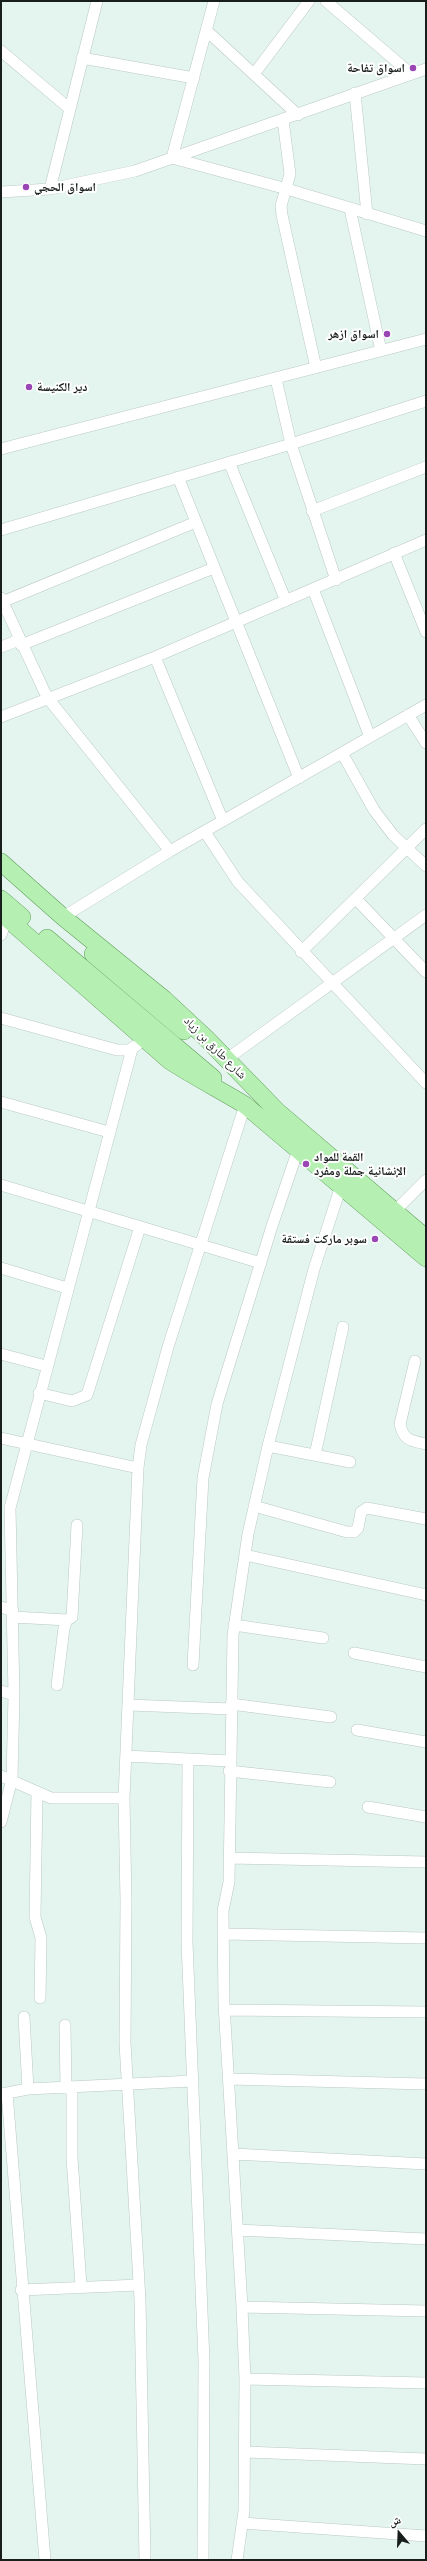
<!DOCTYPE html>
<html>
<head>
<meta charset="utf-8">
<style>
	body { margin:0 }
	#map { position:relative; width:427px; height:2561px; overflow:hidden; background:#e4f4ee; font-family:"Roboto Serif","Noto Naskh Arabic",serif }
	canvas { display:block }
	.frame { position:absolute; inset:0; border:2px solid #181e1c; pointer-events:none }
	.north { position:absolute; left:379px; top:2513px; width:40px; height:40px; -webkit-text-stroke:3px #fff; paint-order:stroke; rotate:341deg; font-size:11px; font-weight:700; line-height:16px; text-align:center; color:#181e1c }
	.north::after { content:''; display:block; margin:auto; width:14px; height:18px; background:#181e1c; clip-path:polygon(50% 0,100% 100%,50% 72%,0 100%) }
</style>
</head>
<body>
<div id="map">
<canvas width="427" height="2561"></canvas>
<div class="frame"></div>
<div class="north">ش</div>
</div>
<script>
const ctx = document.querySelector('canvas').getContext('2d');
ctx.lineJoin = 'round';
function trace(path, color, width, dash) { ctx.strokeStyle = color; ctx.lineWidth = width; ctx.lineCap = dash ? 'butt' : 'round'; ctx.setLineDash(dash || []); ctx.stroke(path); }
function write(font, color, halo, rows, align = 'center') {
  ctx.font = font + ' "Roboto Serif","Noto Naskh Arabic",serif'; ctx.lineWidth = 4; ctx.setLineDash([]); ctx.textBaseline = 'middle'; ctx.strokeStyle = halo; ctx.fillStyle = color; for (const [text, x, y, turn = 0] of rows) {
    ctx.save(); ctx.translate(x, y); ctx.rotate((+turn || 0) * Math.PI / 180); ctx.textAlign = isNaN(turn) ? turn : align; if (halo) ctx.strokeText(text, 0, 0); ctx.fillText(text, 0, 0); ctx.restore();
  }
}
const minor = new Path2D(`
	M214,1L172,158L287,189L426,231
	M326,1L410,73
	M207,31L298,115
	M1,51L70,109
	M82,58L194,78
	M254,74L309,1
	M355,93L367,214
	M283,120L290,174L281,206L282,215L316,368
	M50,189L97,1
	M1,192L50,189L135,171L426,69
	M350,209L381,351
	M276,379L291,444L336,580
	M1,449L426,339
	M229,462L286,601
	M178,477L299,778
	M312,511L426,467
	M1,530L291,444L426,401
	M394,553L426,632
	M313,589L370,737
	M1,598L47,697L170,851
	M2,602L196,522
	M21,645L214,568
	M1,647L19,640
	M155,657L223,821
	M408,715L426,743
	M1,717L155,657L426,540
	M342,753L374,810L393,835L426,866
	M205,832L238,882L426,1083
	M356,899L426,972
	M63,917L170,851L426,705
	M1,935L7,918
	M301,952L426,829
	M1,1018L117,1050H129L137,1045
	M227,1059L426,915
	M1,1102L109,1132
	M1,1185L261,1263
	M341,1186L314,1269L268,1446L248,1534L233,1635L229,1882L223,1911L224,2004L242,2307L426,2311
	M396,1210L426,1180
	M1,1268L67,1288
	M1,1354L46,1366
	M415,1361L400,1424C403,1440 411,1441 426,1444
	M39,1393L72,1401L87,1395L140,1227
	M1,1438L138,1468
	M268,1446L350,1462
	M315,1455L343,1327
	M254,1506L347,1532H354L358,1528L361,1512L367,1508L426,1519
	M245,1555L426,1595
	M1,1607L13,1611
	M13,1617L67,1620
	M234,1625L323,1638
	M354,1653L426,1667
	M193,1665L203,1478L217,1404L272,1226L298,1150
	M57,1685L64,1628L67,1620L72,1617L77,1525
	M1,1691L14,1695
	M231,1704L331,1717
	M129,1705L231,1709
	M357,1730L426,1742
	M126,1756L230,1761
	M188,1759L187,1942L204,2361L203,2560
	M229,1771L330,1782
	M1,1776L51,1798H124
	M37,1792L35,1917L41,1938L40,1998
	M368,1807L426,1817
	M1,1822L12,1779L14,1695L10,1508L132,1049
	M229,1858L426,1862
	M224,1934L426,1938
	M225,2010L426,2012
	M24,2017L28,2089
	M65,2025L66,2088
	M229,2079L426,2084
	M72,2088V2158L81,2286
	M7,2093L45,2560
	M2,2094L28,2089L192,2081
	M234,2154L426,2164
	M238,2230L426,2239
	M21,2290L139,2285
	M242,2307L245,2379L426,2383
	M246,2452L426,2459
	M242,2523L426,2536
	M145,2560L140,2300L125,2043L126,1901L124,1798L138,1468L141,1445L168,1347L245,1105
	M237,2560L244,2511L245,2379`);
const primary = new Path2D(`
	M1,862L63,917L164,999L206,1038L277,1111L426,1238
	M1,899L22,917
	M1,913L170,1061C195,1077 220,1090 245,1105L426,1258
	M47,938L213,1078
	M93,954L184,1031`);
trace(minor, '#b9c9c3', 12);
trace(primary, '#609f5c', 18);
trace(minor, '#fff', 11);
trace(primary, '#b6efb2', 17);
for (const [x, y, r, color] of [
	[413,68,4,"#9946b4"],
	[26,187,4,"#9946b4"],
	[387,334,4,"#9946b4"],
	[29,387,4,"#9946b4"],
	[306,1164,4,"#9946b4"],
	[375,1239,4,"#9946b4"]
]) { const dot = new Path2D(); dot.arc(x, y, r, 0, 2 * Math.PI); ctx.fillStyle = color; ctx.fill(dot); trace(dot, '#fff', 1.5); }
write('bold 12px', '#181e1c', '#fff', [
	["اسواق تفاحة",405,68],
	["اسواق الحجي",34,187,"left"],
	["اسواق ازهر",379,334],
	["دير الكنيسة",37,387,"left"],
	["القمة للمواد",314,1157,"left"],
	["الإنشائية جملة ومفرد",314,1171,"left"],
	["سوبر ماركت فستقة",367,1239]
], 'right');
write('12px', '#181e1c', '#fff', [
	["شارع طارق بن زياد",215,1048,45]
]);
</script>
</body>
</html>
